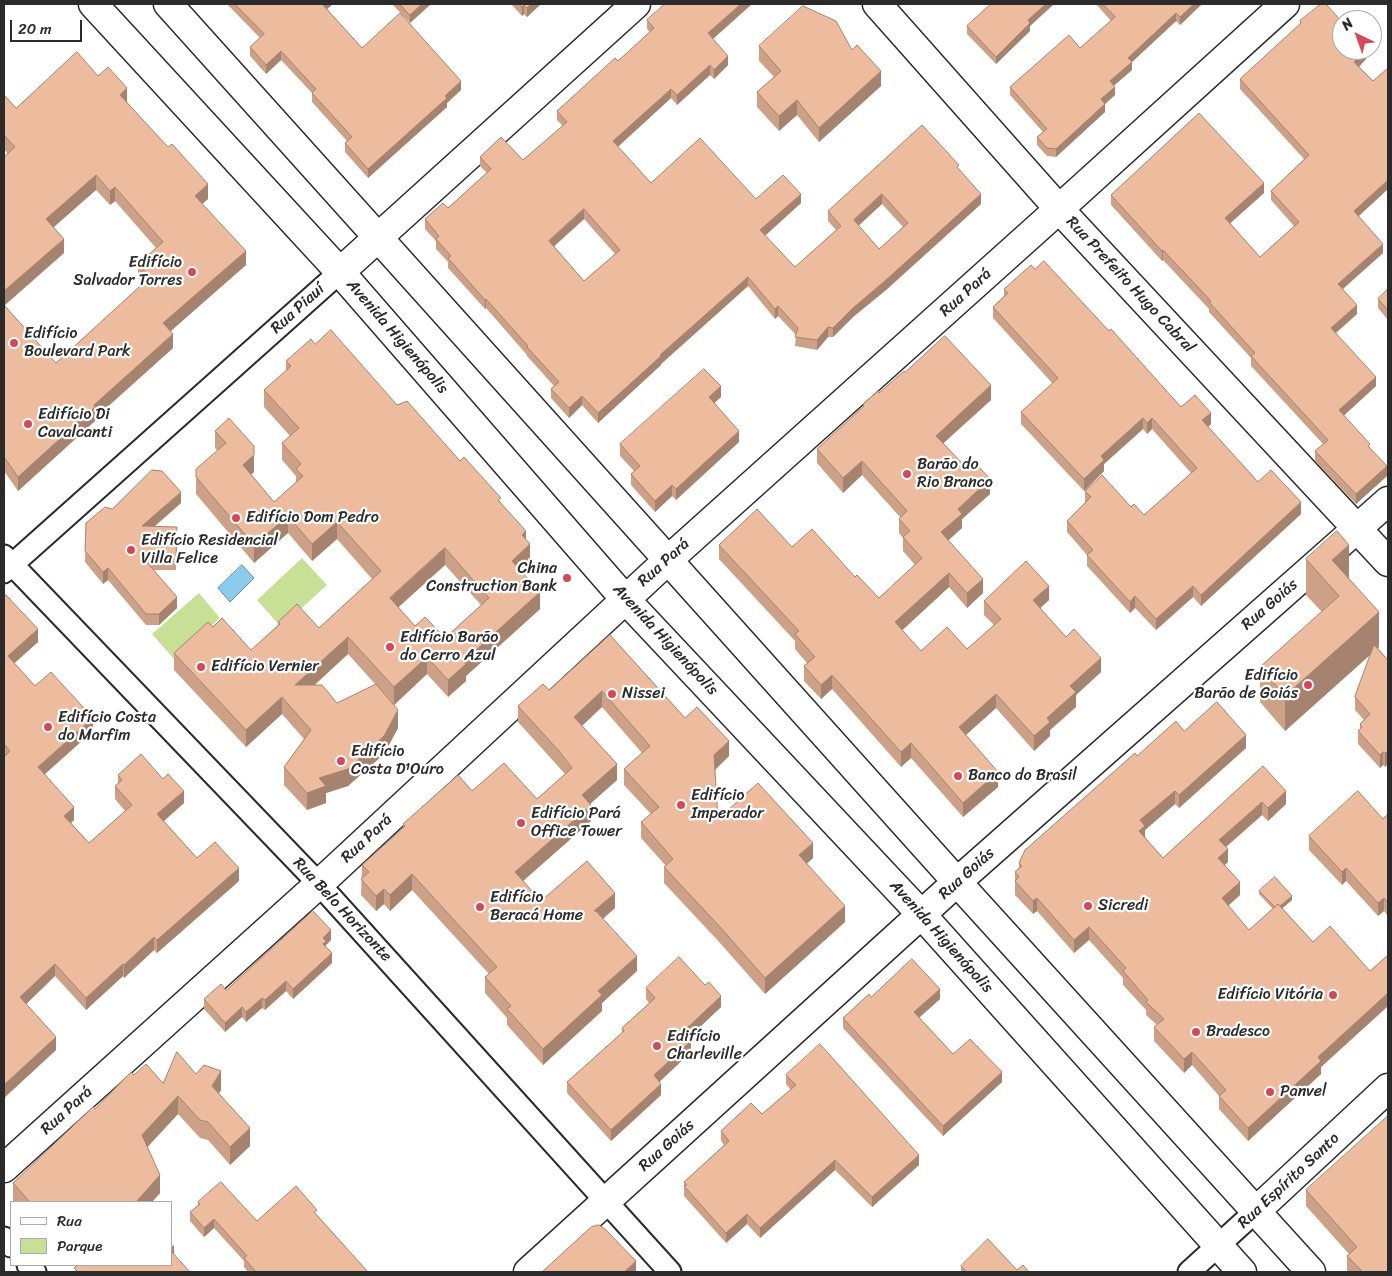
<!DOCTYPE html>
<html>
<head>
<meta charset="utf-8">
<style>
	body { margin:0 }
	#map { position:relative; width:1392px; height:1276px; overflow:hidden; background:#fff; font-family:Sriracha,sans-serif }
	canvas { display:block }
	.frame { position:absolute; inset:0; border:5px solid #2b2b2b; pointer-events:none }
	.legend { position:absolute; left:10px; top:1201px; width:162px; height:65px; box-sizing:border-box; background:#fff; border:1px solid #aaa; margin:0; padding:6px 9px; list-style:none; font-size:15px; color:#2b2b2b }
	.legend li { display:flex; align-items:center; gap:10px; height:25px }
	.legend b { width:25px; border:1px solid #aaa }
	.north { position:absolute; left:1332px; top:10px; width:50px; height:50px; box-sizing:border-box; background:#fff; border:1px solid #aaa; border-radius:50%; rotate:318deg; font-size:14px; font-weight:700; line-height:20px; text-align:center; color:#2b2b2b }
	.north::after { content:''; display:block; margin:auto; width:18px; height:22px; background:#d1495b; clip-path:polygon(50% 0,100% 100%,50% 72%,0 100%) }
	.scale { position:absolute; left:10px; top:20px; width:72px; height:22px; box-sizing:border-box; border:2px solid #2b2b2b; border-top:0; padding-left:6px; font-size:15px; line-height:18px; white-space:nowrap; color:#2b2b2b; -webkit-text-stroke:4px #fff; paint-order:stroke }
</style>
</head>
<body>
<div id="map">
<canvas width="1392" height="1276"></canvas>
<div class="frame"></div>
<ul class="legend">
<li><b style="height:6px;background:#fff"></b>Rua</li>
<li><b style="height:14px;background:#c8e095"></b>Parque</li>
</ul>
<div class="north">N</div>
<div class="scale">20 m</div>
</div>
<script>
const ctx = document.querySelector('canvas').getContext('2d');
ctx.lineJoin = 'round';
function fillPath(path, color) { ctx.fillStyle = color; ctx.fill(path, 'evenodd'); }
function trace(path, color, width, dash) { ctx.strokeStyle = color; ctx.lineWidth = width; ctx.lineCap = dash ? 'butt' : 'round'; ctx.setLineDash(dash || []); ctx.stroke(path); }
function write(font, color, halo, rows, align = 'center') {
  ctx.font = font + ' Sriracha,sans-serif'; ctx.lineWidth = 4.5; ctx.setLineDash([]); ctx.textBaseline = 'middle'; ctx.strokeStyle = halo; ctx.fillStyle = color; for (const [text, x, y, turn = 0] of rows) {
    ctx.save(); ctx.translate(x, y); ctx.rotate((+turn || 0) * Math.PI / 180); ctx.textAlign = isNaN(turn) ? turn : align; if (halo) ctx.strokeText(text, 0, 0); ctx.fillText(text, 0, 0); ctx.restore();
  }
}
fillPath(new Path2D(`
	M302,558L327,585L281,627L257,600Z
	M199,593L220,618L174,659L152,634Z`), '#c8e095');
const water = new Path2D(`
	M242,565L254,578L230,602L218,588Z`);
fillPath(water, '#8bcbec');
trace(water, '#658b9f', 1);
const street = new Path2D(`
	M4,556L319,884L670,1272
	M4,572L340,272
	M4,1238L11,1246
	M28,1265L35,1272
	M1189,1272L1256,1211`);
const secondary = new Path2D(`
	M93,4L340,272L625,599L921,914L1242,1272
	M168,4L668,560L957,882L1311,1272
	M877,4L1059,209L1388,562
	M340,272L636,4
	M4,1168L319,884L668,560L1059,209L1285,4
	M1256,1211L1388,1088
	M528,1272L957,882L1388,501`);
trace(street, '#2b2b2b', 25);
trace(secondary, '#2b2b2b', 31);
trace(street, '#fff', 21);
trace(secondary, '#fff', 28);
fillPath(new Path2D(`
	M227,4H333L327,9L362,48L461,90L447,103V107L368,178L345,152V143L347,141L312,102V93L281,60L266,74L250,56V47L260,38Z
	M392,4H431L410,23Z
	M511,4H541L527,17L524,14L522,16Z
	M752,4L713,39L728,65L714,79L710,75L677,105L671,98L618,147L651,183L756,199L801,203L765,236L795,267L836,230L828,221V211L959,169L981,204L886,290L853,317L833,337H828L817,350L795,346L796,335L778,316L775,319L748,286L661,364V365L598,423L582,405L569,418L551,398V389L554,386L527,356V355L486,308L485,309L448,268V262L436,249V241L425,229V219L448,208L487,173L480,166V157L523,160L563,126L557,120V111L618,61L650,32L647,29V20ZM882,204L903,227L879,249L858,225ZM584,219L615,254L584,281L554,246Z
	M991,4H1054L1030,26V31L996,64L967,34V26Z
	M1096,4H1202L1180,25L1176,21L1132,62V70L1114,85L1115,95L1105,104V112L1056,157L1047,156L1037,145V137L1043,132L1010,95V87L1080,48L1111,21Z
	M1300,21L1366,50V59L1359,67L1388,189L1359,216L1383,253L1343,289L1357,314L1336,333L1376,386L1344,415L1370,448L1387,476L1356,504L1315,461V451L1323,444L1251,366V358L1209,312V309L1163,260L1162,261L1111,205V195L1264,193L1230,223L1260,257L1294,226L1271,200V191L1304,159L1240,89V79L1300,25Z
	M759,46L852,50L881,86L819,142L797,115L779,131L757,107V92L774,77L759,61Z
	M98,76L127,102L208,199L202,204L246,265L170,331L173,348L95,418V421L18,491L4,471V157L8,154L4,149V95L16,108ZM96,190L110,205L115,201L156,248L138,264V278L143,284L56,363L4,305L64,253L53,227Z
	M1035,269L1109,331L1181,407L1211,424L1208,427L1258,482L1301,514L1201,606L1193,597L1156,630L1135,608L1130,613L1087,566V555L1067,532V521L1086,503L1085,502V491L1131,507L1144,515L1191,473L1152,429L1147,434L1143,429L1104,464V471L1084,491L1021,424V412L1053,384L993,318V307L1004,296V289Z
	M1388,289V320L1378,308V299Z
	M315,344L397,405L460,461L501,503L526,540L530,562L521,570L540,609L466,676V681L448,697L427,674L394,705L348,654L315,685L337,703L398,728L384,754L348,786L326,793V803L307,810L284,785V767L304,739L282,714L246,747L174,670V653L213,627L251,650L278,625V622L319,628L372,579L337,539L312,561L288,533L254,563L196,494V469L218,451L215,448V431L254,472L251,474L274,502L296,482V476L282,460V443L290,436L264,407V390L286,371V361ZM445,565L481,605L445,638L415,626L398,607Z
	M905,372L991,400L943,443L990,494L962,519V528L948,540L983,593L967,608L949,587L902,630L921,651L967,649L994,625L984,615V601L1049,600L1040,608L1066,637L1101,672L1076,695V707L1050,730V736L1034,751L996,708L966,735L998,787L963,817L911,758L901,767L832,689L821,699L804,681V666L807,663L795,649V641L719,559V545L792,547L855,577L879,598L915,565L903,551V538L899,533V519L900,517L862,475L843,493L817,463V449L863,407V404L879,393Z
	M721,397L714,403L739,442L676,500L672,496L655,512L631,485V474L634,471L620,456V444Z
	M181,503L154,527L177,539L176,570H154L177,608L159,625H146L108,580L103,584L85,562L86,523L112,509Z
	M1306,559L1349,579L1379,647L1378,648L1388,660L1385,767L1383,765L1380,768L1358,744V731L1360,729V724L1364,720L1355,710V697L1371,654L1285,731L1260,702V667L1322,612L1306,595Z
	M4,597L38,642L14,663L35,686L93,731L45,774L74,820L71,823L89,843L125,811L115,799V786L118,784V775L184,803L164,821L197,858L239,881L157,953L154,950L124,978L123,976L86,1010L55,976L26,1004L56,1050L4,1098Z
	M610,635L685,718L729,756L714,770L718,819L813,858L806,864L845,922L765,994L720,943L664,883V867L666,866L641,838V822L651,814L624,785V769L642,753L602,707L582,726L617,780L590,804L591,821L523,881L541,901L615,908L603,919L637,971L602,1003V1011L543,1065L507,1025V1018L485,993V977L489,974L412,890L390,911L384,904L376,911L361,895L362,865L403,828V824L472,791L537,799L565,774L518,722V706L549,690Z
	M1184,731L1246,748L1179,808L1175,804L1145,830V838L1163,858L1263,766L1286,804L1268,821L1262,815L1226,847L1228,862L1225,865L1240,895L1228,906L1249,930L1273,909L1259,894V891L1292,900L1282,908L1313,942L1370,971L1388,955V1006L1321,1067V1074L1248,1141L1219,1109V1096L1192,1065L1184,1073L1154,1041V1027L1157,1025L1146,1015V1010L1123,985V978L1089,940L1074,953L1037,911L1033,914L1015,895V872L1019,868V863L1137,756Z
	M1388,814V916L1384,911L1378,916L1346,881L1342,885L1309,850V836L1383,819Z
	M331,940L326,945V946L332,963L293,999L286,991L265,1010L262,1008L246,1022L242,1017L225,1032L204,1009V999L226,990Z
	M646,988L721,1007L688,1038L691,1052L659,1082L661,1095L611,1141L567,1093V1082L622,1033V1028L649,1003L646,999Z
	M871,997L940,999L919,1018L953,1054L1002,1082L943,1136L843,1028V1018Z
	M196,1074L221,1090L219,1093L250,1146L230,1165L208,1140L200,1138L178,1114L147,1147L160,1193L152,1202H13V1183L134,1075L163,1083Z
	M786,1075L919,1165L872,1207L835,1170L760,1238L747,1224L726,1243L684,1196V1182L724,1145L721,1141V1131L762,1114L791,1090L786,1084Z
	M1306,1190L1388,1272H1347V1256L1349,1254L1306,1206Z
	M198,1202L257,1221L317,1215L368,1272H248L244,1267V1261L214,1228L204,1237L190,1221V1212L198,1205Z
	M961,1266L1017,1270L1029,1272H961Z`), '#cca188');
fillPath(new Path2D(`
	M322,4H333L322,13Z
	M422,4H431L410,23V15Z
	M531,4H541L527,17V8Z
	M741,4H752L708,43V33Z
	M1046,4H1054L1030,26V31L996,64V57L1028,20Z
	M1194,4H1202L1180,25V17Z
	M524,5V14L522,16V7Z
	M1176,13V21L1132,62V70L1110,89V81L1128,58Z
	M1366,50V59L1354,72V62Z
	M281,51V60L266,74V65Z
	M728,56V65L714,79V70Z
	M710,65V75L677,105V95Z
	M881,71V86L819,142V128Z
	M461,81V90L447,103V107L368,178V169Z
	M1115,87V95L1105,104V112L1056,157V149L1101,99Z
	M127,88V102L120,95Z
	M671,89V98L613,151V141Z
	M797,100V115L779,131V116Z
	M96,175V190L46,234V219Z
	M1388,180V189L1354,220V211Z
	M1264,183V193L1225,228V218Z
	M208,184V199L195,210V196Z
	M115,187V201L110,205V191Z
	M801,194V203L760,240V230Z
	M882,194V204L854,230V220Z
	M981,194V204L886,290L853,317L833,337V328L853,308Z
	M584,209V219L549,251V241Z
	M64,239V253L4,306V291Z
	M1383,244V253L1338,293V284Z
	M1163,250V260L1162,261V251Z
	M246,251V265L163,338V323Z
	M748,277V286L661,364V365L598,423V413L660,355Z
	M486,299V308L485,309V300Z
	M1357,305V314L1331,337V328Z
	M778,306V316L775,319V309Z
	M828,327V337L817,350V340Z
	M173,334V348L95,418V421L18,491V477L94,405Z
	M1376,377V386L1339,420V410Z
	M991,385V400L936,450V436Z
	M721,386V397L709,408V397Z
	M582,396V405L569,418V408Z
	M1211,413V424L1202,432V420Z
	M1143,418V429L1104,464V471L1084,491V479L1101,456Z
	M1152,418V429L1147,434V423Z
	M739,431V442L676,500V489Z
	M254,446V472L243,482V465Z
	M862,461V475L843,493V478Z
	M1387,466V476L1356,504V494Z
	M990,479V494L962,519V528L941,547V532L958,509Z
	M672,485V496L655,512V501Z
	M181,492V503L142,537V526Z
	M1301,502V514L1201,606V595Z
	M288,516V533L254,563V545Z
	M337,522V539L312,561V544Z
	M526,531V548L522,535Z
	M530,544V562L512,578V561Z
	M1349,545V580L1332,560Z
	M445,548V565L390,615V598Z
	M108,568V580L103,584V572Z
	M949,573V587L895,637V622Z
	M983,579V593L967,608V593Z
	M1049,586V600L1033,615V600Z
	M1193,586V597L1156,630V619Z
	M540,592V609L466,676V681L448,697V680L464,661Z
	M1135,596V608L1130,613V602Z
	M177,597V608L159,625V614Z
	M1379,612V647L1285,731V696Z
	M38,629V642L8,669V656Z
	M348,637V654L295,702V685Z
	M427,657V674L394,705V687Z
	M1101,658V672L1076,695V707L1050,730V736L1034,751V736L1070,686Z
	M832,675V689L821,699V685Z
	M602,691V707L574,733V717Z
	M996,694V708L959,741V727Z
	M282,697V714L246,747V730Z
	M398,710V728L384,754L348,786L326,793V803L307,810V793L319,778Z
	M93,718V731L38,780V767Z
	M1246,735V748L1179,808V795Z
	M729,741V756L714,771V755Z
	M911,743V758L901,767V752Z
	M1388,751V764L1385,767V753Z
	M1383,752V765L1380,768V755Z
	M617,764V780L582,811V795Z
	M998,772V787L963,817V803Z
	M184,791V803L157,827V814Z
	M1175,791V804L1145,830V839L1139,831L1140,820Z
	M1286,791V804L1268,821V808Z
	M1262,802V815L1219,853V840Z
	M591,805V821L515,888V872Z
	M74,807V820L64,829V816Z
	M813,843V858L799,871V855Z
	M1228,849V862L1218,871V858Z
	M239,868V881L157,953V940Z
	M1346,868V881L1342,885V872Z
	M412,874V890L390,911V895Z
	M1240,882V895L1222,911V898Z
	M384,889V904L376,911V896Z
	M615,893V908L594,926V911Z
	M1292,896V900L1277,913V909Z
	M1037,898V911L1033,914V901Z
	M1384,898V911L1378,916V903Z
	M845,906V922L765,994V978Z
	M1089,927V940L1074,953V940Z
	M331,930V940L326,945V951L323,953V938Z
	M154,937V950L124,978V965Z
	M332,953V963L293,999V989Z
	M637,956V971L602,1003V1011L543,1065V1049L598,991Z
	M55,964V976L20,1010V997Z
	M123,964V976L86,1010V998Z
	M286,981V991L265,1010V1000Z
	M940,989V999L914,1022V1012Z
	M1388,993V1006L1321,1067V1074L1248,1141V1128L1318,1057Z
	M721,996V1007L683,1043V1032Z
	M262,998V1008L246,1022V1012Z
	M242,1007V1017L225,1032V1023Z
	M56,1037V1050L4,1098V1085Z
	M691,1041V1052L654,1087V1075Z
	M1192,1052V1065L1184,1073V1059Z
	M221,1071V1090L212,1104V1086Z
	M1002,1072V1082L943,1136V1126Z
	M661,1084V1095L611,1141V1130Z
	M178,1096V1114L142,1153V1135Z
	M250,1128V1146L230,1165V1147Z
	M919,1155V1165L872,1207V1197Z
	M835,1160V1170L760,1238V1228Z
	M160,1175V1193L152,1202H136Z
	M747,1214V1224L726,1243V1233Z
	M214,1219V1228L204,1237V1228Z
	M174,1245V1263L171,1265V1247Z
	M636,1261V1271L635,1272H624Z`), '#a6836f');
const building = new Path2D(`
	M235,4H323H322L362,48L400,13L461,81L445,96L447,98L368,169L345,143L352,137L312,93L316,89L281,51L266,65L250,47L264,34Z
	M400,4H422L410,15Z
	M520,4H531L527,8L524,5L522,7Z
	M665,4H741L708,33L728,56L714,70L710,65L677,95L671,89L613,141L651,183L700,138L756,199L783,175L801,194L760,230L795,267L841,226L828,211L922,125L959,165L957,167L981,194L886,280L853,308L833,328L828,327L817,340L795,337L798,328L778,306L775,309L748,277L660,355L661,356L598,413L582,396L569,408L551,389L559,382L527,347L528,346L486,299L485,300L448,258L451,256L436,239L439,236L425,219L443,203L448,208L491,169L480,157L501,137L523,160L567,122L557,111L615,58L618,61L654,28L647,20ZM882,194L908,223L879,249L854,220ZM584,209L620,250L584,281L549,241Z
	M991,4H1046L1028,20L1030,23L996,57L967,26Z
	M1103,4H1194L1180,17L1176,13L1128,58L1132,62L1110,81L1115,87L1101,99L1105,104L1056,149L1047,148L1037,137L1047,129L1010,87L1069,35L1080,48L1115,17Z
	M1321,4H1326L1342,22V50H1366L1354,62L1373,81L1388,68V180L1354,211L1383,244L1338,284L1357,305L1331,328L1376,377L1339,410L1370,444L1368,446L1387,466L1356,494L1315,451L1328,440L1251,356L1255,353L1209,302L1211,301L1163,250L1162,251L1111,195L1199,113L1264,183L1225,218L1260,257L1299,222L1271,191L1309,155L1240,79L1301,23L1300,21Z
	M803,6L836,21L852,50L857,45L881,71L819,128L797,100L779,116L757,92L781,71L759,46Z
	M77,52L98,76L108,67L127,88L120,95L168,147L172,144L208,184L195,196L246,251L163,323L173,334L94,405L95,407L18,477L4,457V305L56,363L150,277L138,264L163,242L115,187L110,191L96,175L46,219L64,239L4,291V157L15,147L4,135V95L16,108Z
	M1044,261L1109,331L1111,329L1181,407L1195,395L1211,413L1202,420L1258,482L1271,470L1301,502L1201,595L1193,586L1156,619L1135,596L1130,602L1087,555L1093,550L1067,521L1091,497L1085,491L1102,475L1131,507L1134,504L1144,515L1197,468L1152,418L1147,423L1143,418L1101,456L1104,460L1084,479L1021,412L1058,378L993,307L1008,293L1004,289L1031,265L1035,269Z
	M1388,289V310L1378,299Z
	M331,330L397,405L407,401L460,461L464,457L501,498L498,500L526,531L522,535L530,544L512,561L540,592L464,661L466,664L448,680L427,657L394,687L348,637L295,685H322L337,703L376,684L398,710L384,736L348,769L319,778L326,786L307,793L284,767L311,730L282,697L246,730L174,653L208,622L213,627L222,618L251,650L280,624L278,622L297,604L319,628L381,571L337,522L312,544L288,516L254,545L196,477V469L226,443L215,431L229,418L254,446V455L243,465L274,502L303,476L296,469L301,464L282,443L299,428L264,390L291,366L286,361L311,339L315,344ZM445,548L489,598L445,638L425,617L415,626L390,598Z
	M945,336L991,385L936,436L962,463L969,456L990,479L958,509L962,514L941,532L983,579L967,593L949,573L895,622L921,651L947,627L967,649L1001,619L984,601L1026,561L1049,586L1033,600L1066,637L1074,629L1101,658L1070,686L1076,692L1047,718L1050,722L1034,736L996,694L959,727L998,772L963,803L911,743L901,752L832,675L821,685L804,666L815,657L795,634L799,631L719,545L757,509L792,547L812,529L855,577L857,575L879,598L922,558L903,537L910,531L899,519L907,511L862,461L843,478L817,449L864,406L863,404L878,391L879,393L904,371L905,372Z
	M704,369L721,386L709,397L739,431L676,489L672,485L655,501L631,474L640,466L620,444Z
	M152,470L162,471L181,492L142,526L177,527L176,559H144L177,597L159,614H146L108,568L103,572L85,551L86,523L105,507L112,509Z
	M1337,531L1349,545L1332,560L1379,612L1285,696L1260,667L1339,596L1306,559Z
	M6,595L38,629L8,656L35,686L51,672L93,718L38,767L74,807L64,816L89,843L132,805L115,786L122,780L118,775L141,754L163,779L168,774L184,791L157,814L197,858L215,842L239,868L157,940L154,937L124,965L123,964L86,998L55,964L20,997L56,1037L4,1085V757L10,751L4,744V597Z
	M610,635L685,718L697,707L729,741L714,755L718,819L758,783L813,843L799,855L845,906L765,978L720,927L664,867L673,859L641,822L659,807L624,769L650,746L602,691L574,717L617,764L582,795L591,805L515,872L541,901L587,861L615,893L594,911H596L637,956L598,991L602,995L543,1049L507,1009L511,1006L485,977L497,967L412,874L390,895L384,889L376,896L361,879L369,872L362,865L405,826L403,824L458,775L472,791L504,763L537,799L572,768L559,751L518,706L543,684L549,690Z
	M1374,645L1388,660V751L1385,753L1383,752L1380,755L1358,731L1362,727L1360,724L1370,714L1355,697Z
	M1217,702L1246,735L1179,795L1175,791L1140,820L1145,826L1139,831L1163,858L1263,766L1286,791L1268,808L1262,802L1219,840L1228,849L1218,858L1240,882L1222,898L1249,930L1278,904L1313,942L1330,926L1370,971L1388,955V993L1318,1057L1321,1061L1248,1128L1219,1096L1226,1090L1192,1052L1184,1059L1154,1027L1164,1019L1146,1002L1148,1000L1123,971L1126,968L1089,927L1074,940L1037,898L1033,901L1015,881L1019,877L1015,872L1022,866L1019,863L1025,850L1135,753L1137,756L1176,721L1184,731Z
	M1358,791L1383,819L1388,814V903L1384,898L1378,903L1346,868L1342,872L1309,836Z
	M1275,877L1292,896L1280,906L1278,904L1275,907L1259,891Z
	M313,911L331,930L323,938L326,941L323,944L332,953L293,989L286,981L265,1000L262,998L246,1012L242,1007L225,1023L204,999L221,984L226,990Z
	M679,957L705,985L709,982L721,996L683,1032L691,1041L654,1075L661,1084L611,1130L567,1082L624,1031L622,1028L655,998L646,988Z
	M912,959L940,989L914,1012L953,1054L970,1039L1002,1072L943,1126L843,1018L869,994L871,997Z
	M820,1044L919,1155L872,1197L835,1160L760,1228L747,1214L726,1233L684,1186L687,1185L684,1182L729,1141L721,1131L751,1103L762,1114L796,1085L786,1075Z
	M177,1052L196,1074L204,1065L221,1071L212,1086L250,1128L230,1147L208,1122L200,1120L178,1096L142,1135L160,1175L136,1202H30L13,1183L93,1107L95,1109L131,1072L134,1075L146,1064L163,1083Z
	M1388,1116V1272H1363L1347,1256L1357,1247L1306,1190Z
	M221,1182L257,1221L296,1186L317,1210L314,1212L368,1272H256L244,1258L247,1256L214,1219L204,1228L190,1212L200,1204L198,1202Z
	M599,1225L606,1230L636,1261L624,1272H542L591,1227Z
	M988,1239L1017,1270L1023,1265L1029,1272H967L961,1266Z
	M171,1251L190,1272H78L74,1268L78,1265H171Z`);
fillPath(building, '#edbb9e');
trace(building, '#a6836f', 1);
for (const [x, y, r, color] of [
	[192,272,5,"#d1495b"],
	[14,343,5,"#d1495b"],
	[28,424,5,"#d1495b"],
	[907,474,5,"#d1495b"],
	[236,518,5,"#d1495b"],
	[131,550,5,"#d1495b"],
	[567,578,5,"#d1495b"],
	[390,647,5,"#d1495b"],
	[201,667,5,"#d1495b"],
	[1308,685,5,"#d1495b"],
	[612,694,5,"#d1495b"],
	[48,727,5,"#d1495b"],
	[341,761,5,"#d1495b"],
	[958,776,5,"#d1495b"],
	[681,805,5,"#d1495b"],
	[521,823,5,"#d1495b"],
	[1088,906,5,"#d1495b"],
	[480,907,5,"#d1495b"],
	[1333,995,5,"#d1495b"],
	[1196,1032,5,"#d1495b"],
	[657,1046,5,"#d1495b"],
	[1270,1092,5,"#d1495b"]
]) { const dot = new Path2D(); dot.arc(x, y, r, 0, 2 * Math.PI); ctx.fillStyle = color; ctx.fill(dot); trace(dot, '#fff', 2); }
write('16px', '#2b2b2b', '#fff', [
	["Edifício",182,263,"right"],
	["Salvador Torres",182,281,"right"],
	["Edifício",24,334],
	["Boulevard Park",24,352],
	["Edifício Di",38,415],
	["Cavalcanti",38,433],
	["Barão do",917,465],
	["Rio Branco",917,483],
	["Edifício Dom Pedro",246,518],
	["Edifício Residencial",141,541],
	["Villa Felice",141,559],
	["China",557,569,"right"],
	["Construction Bank",557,587,"right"],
	["Edifício Barão",400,638],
	["do Cerro Azul",400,656],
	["Edifício Vernier",211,667],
	["Edifício",1298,676,"right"],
	["Barão de Goiás",1298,694,"right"],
	["Nissei",622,694],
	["Edifício Costa",58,718],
	["do Marfim",58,736],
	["Edifício",351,752],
	["Costa D¹Ouro",351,770],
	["Banco do Brasil",968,776],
	["Edifício",691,796],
	["Imperador",691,814],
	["Edifício Pará",531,814],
	["Office Tower",531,832],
	["Edifício",490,898],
	["Beracá Home",490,916],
	["Sicredi",1098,906],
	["Edifício Vitória",1323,995,"right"],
	["Bradesco",1206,1032],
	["Edifício",667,1037],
	["Charleville",667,1055],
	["Panvel",1280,1092]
], 'left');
write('16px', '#2b2b2b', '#fff', [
	["Rua Prefeito Hugo Cabral",1130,285,47],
	["Rua Pará",966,293,-42],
	["Rua Piauí",298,309,-42],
	["Avenida Higienópolis",397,337,49],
	["Rua Pará",664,563,-42],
	["Rua Goiás",1270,605,-41],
	["Avenida Higienópolis",665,640,47],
	["Rua Pará",367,839,-43],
	["Rua Goiás",967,874,-42],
	["Rua Belo Horizonte",342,910,47],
	["Avenida Higienópolis",941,937,48],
	["Rua Pará",67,1111,-42],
	["Rua Goiás",667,1146,-42],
	["Rua Espírito Santo",1289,1181,-43]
]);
</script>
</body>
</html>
